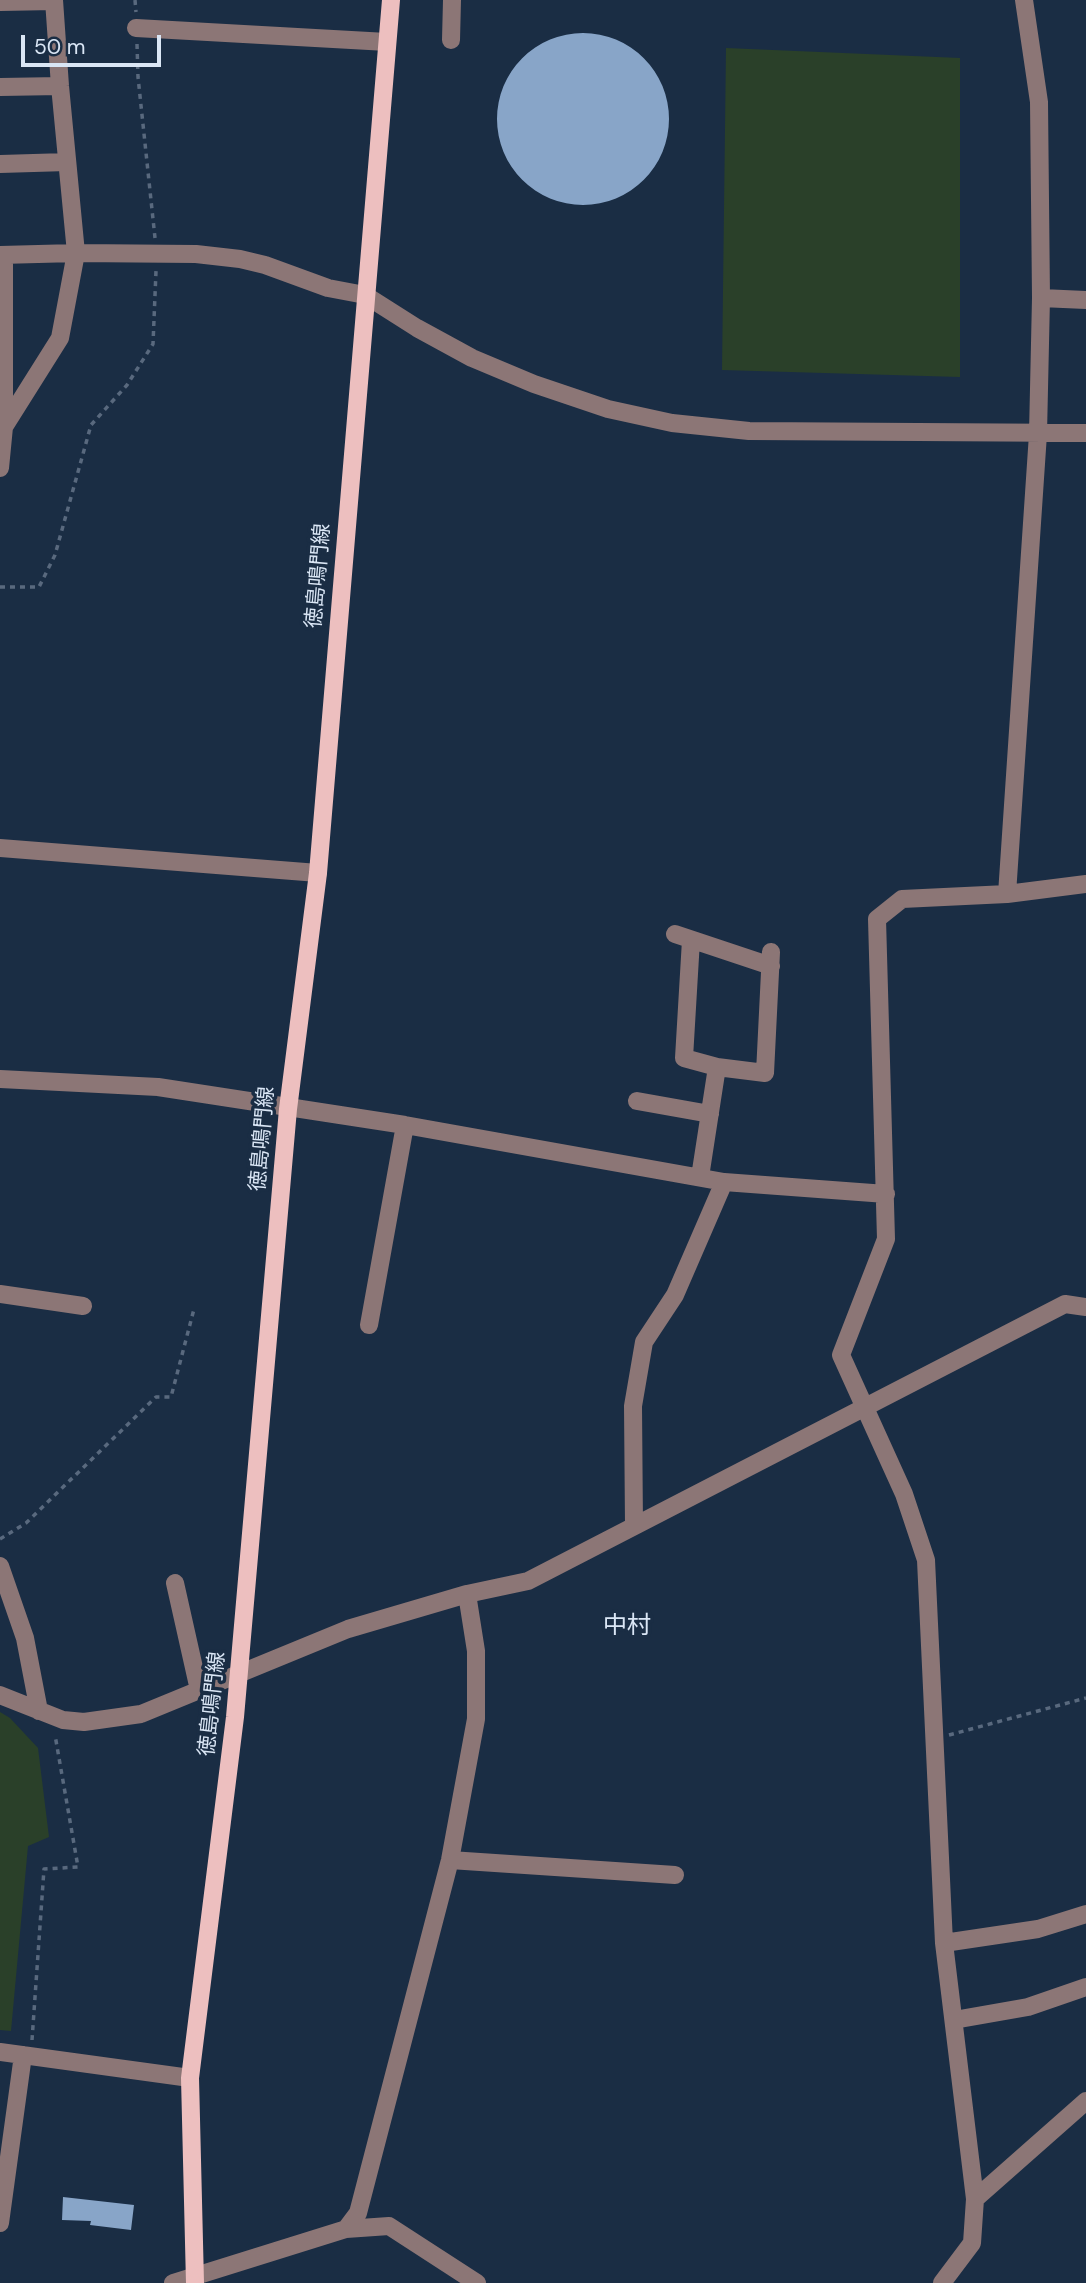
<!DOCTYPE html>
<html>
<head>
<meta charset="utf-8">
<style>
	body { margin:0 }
	#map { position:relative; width:1086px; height:2283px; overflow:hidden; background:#1a2d44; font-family:"DM Sans",sans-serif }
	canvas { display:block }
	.scale { position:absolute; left:21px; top:35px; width:140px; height:32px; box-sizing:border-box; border:4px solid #dae6f5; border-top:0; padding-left:9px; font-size:21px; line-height:24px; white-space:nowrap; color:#dae6f5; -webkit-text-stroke:5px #1a2d44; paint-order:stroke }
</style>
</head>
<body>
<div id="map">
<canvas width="1086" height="2283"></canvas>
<div class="scale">50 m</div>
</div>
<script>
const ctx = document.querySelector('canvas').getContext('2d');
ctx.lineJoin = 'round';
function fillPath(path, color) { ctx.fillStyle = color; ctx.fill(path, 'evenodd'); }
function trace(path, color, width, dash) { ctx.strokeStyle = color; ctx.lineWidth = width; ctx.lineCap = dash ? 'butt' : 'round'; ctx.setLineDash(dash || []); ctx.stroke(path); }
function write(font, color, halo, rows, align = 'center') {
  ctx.font = font + ' "DM Sans","Noto Sans JP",sans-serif'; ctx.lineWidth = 7; ctx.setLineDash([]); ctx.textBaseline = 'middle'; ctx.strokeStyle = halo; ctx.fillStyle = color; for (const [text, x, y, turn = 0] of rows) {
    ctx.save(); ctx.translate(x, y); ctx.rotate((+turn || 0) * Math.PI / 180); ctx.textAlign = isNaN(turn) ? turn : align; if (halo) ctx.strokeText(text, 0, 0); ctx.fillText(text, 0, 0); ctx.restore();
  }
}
fillPath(new Path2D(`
	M726,48L960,58V377L722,370Z
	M0,1712L10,1718L38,1748L49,1837L28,1846L11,2031L0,2030Z`), '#2a4029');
fillPath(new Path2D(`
	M497 119a86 86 0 1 1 172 0a86 86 0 1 1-172 0Z
	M63,2197L134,2205L131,2230L90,2225L91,2221L62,2220Z`), '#88a5c8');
trace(new Path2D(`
	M135,0L136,12
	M137,44L138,77L155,238
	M0,587H39L55,555L91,425L127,385L153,344L156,271
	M0,1539L26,1523L156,1397H171L194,1309
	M949,1735L1086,1698
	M32,2040L44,1869L78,1867L55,1735`), '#59697e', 3.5, [5, 5]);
trace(new Path2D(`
	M0,2L54,1
	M136,28L387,42
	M451,40L452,0
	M0,87L60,86
	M0,164L67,162
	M0,255L76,253L196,254L240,259L265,265L328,288L365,295L417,328L472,358L534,384L608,409L672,423L749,431L1086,433
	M1041,298L1086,300
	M4,426V255
	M0,468L4,427L60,338L76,253L60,86L54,0
	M0,848L318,873
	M1007,894L1038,434L1041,298L1039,102L1024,0
	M675,934L771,966
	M691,940L684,1058L717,1067L765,1073L771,952
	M0,1079L158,1087L405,1125L724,1182L886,1194
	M637,1101L710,1114
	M700,1177L717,1067
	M0,1294L83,1306
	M369,1325L405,1125
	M634,1526L633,1406L644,1342L675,1295L724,1182
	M0,1566L25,1638L39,1711
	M175,1583L199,1690
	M0,1695L63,1720L84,1722L141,1714L348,1629L467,1594L528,1581L1065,1304L1086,1307
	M450,1860L675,1875
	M944,1943L1038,1929L1086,1914
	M954,2020L1028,2007L1086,1987
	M0,2052L190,2078
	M975,2199L1086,2101
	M0,2223L23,2055
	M346,2229L358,2213L450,1860L476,1719V1651L467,1594
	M173,2283L346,2229L389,2226L477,2283
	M942,2283L972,2243L975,2199L944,1943L926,1560L904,1494L841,1355L886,1239L877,919L902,899L1007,894L1086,884`), '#8c7676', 18);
trace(new Path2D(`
	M195,2283L190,2078L235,1717L288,1109L318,873L391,0`), '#edbfbf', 18);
write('21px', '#dae6f5', '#1a2d44', [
	["徳島鳴門線",319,576,-85],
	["徳島鳴門線",263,1139,-85],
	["徳島鳴門線",213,1704,-84]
]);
write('24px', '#dae6f5', '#1a2d44', [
	["中村",627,1627]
]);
</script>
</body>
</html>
